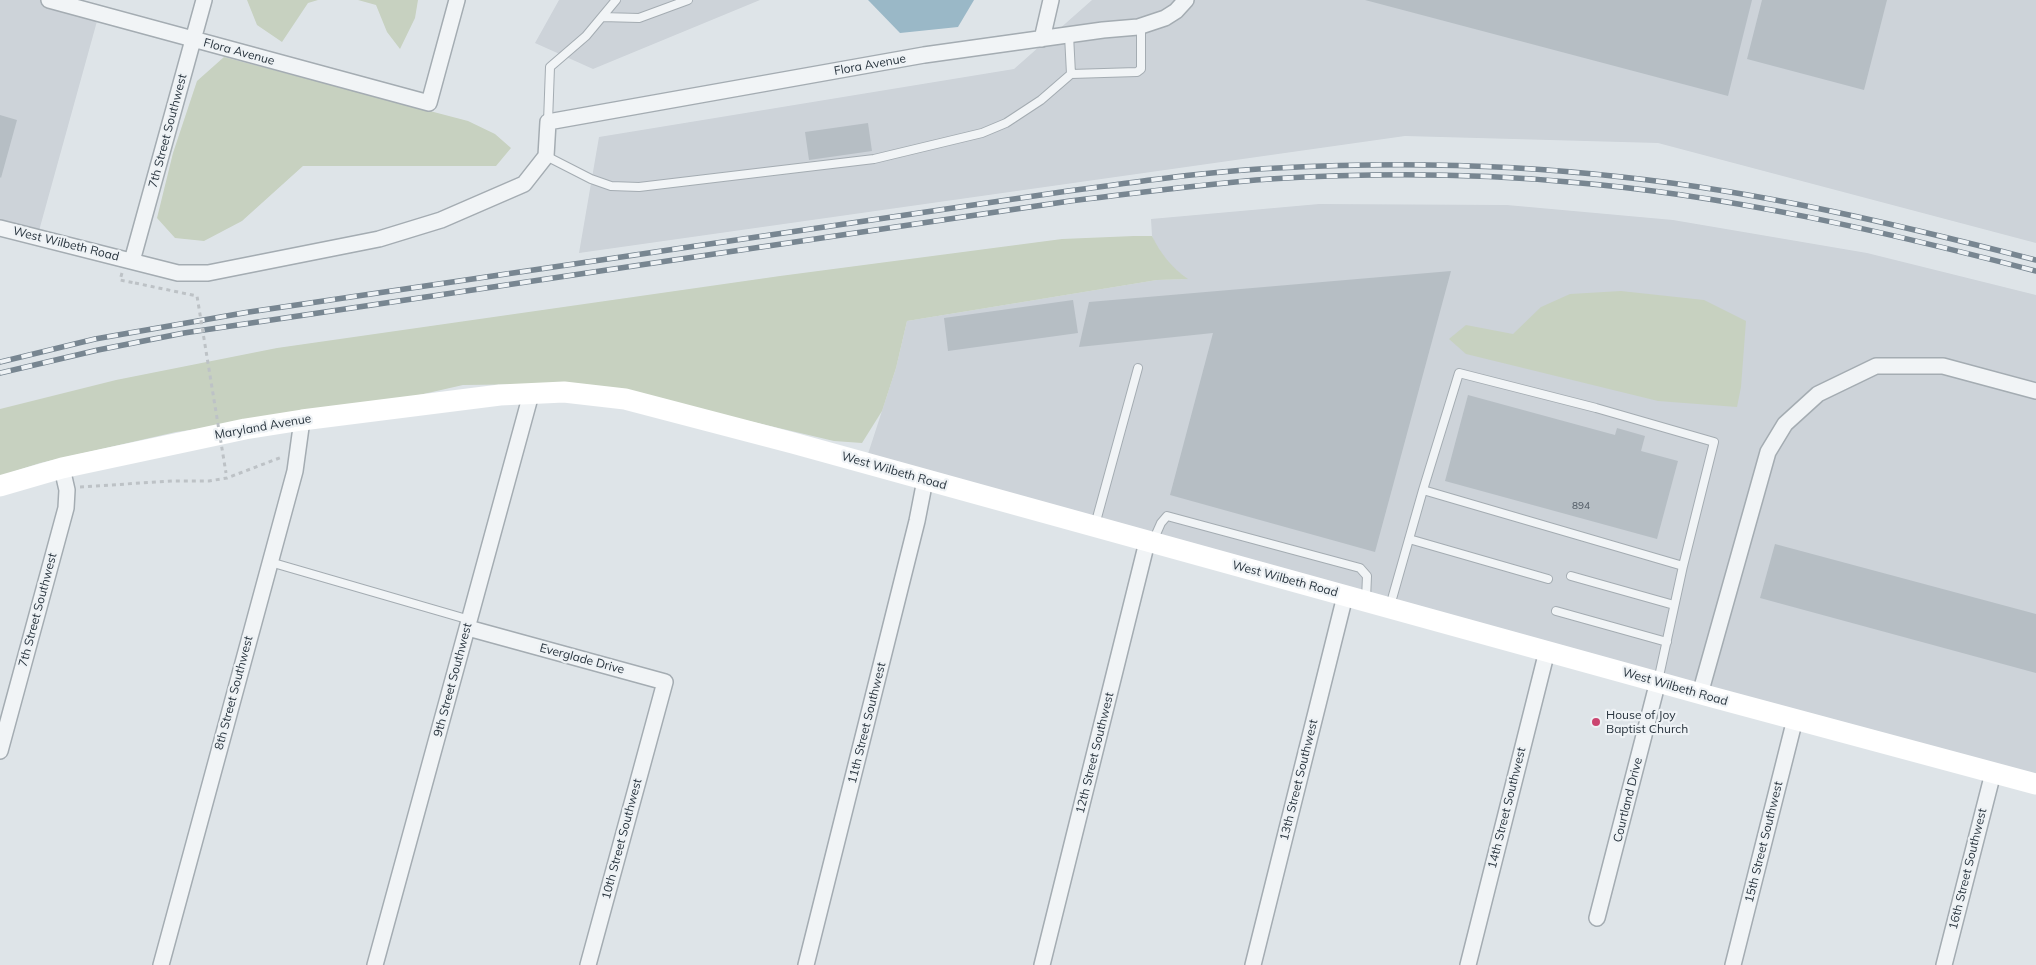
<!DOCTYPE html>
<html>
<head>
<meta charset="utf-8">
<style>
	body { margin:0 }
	canvas { display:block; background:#dee4e8 }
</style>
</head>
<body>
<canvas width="2036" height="965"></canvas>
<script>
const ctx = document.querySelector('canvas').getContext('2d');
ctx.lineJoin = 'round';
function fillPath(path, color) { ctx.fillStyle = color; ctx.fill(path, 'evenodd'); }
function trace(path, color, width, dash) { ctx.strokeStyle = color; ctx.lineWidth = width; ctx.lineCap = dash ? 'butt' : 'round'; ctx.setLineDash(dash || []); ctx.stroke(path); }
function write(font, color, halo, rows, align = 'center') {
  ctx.font = font + ' Mulish,sans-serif'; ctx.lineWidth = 4.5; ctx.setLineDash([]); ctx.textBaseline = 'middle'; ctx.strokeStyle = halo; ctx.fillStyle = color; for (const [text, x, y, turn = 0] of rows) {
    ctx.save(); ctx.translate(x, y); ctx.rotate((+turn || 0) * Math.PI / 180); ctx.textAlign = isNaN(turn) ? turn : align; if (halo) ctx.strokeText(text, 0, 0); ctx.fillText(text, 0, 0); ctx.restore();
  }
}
fillPath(new Path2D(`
	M0,0H48L99,14L37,238L0,228Z
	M559,0H760L593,69L535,43Z
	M1092,0H2036V243L1658,143L1405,136L579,253L599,137L1014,69Z
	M1319,204L1507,205L1673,220L1867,253L2036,295V784L865,463L896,368L907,321L1157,280L1187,279L1173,268L1159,252L1152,236L1151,219Z`), '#cdd3d9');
fillPath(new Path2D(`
	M247,0H318L308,3L282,42L257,25Z
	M358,0H418L415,18L400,49L387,32L376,5Z
	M224,57L468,121L495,134L511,148L496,166H303L242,221L204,241L175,238L157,218L173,153L197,81Z
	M1134,236H1152C1161,254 1171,267 1188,279L1157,280L907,321L896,368L882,411L862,443L834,441L715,413L543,384L463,385L397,400L176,432L40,463L0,476V409L116,380L277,348L780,276L1062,239Z
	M1621,291L1704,300L1746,321L1741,387L1737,407L1658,401L1466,354L1449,339L1466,325L1513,334L1541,307L1570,294Z`), '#c7d1c0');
fillPath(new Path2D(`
	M868,0H974L958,27L900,33Z`), '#9ab8c7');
fillPath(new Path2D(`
	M1365,0H1752L1728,96Z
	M1762,0H1887L1864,90L1747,59Z
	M0,115L17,120L1,178L0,177Z
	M868,123L872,151L809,160L805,132Z
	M1451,271L1375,552L1170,495L1213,333L1079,347L1089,302Z
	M1073,300L1078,333L948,351L944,318Z
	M1468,395L1615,435L1617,428L1645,436L1641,451L1678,461L1657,539L1445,481Z
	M1775,544L2036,614V673L1760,598Z`), '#b6bec4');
const lane = new Path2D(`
	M602,17L639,18L688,0
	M1069,35L1071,74L1137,72L1141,69V26
	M548,122L550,67L586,36L616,0
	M546,156L591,179L611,186L639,187L874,159L982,133L1006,123L1041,100L1071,74
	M1423,490L1683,566
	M1095,525L1138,368
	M1409,539L1548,579
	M1153,541L1161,523L1167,516L1360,568L1367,576L1366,599
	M270,562L470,620
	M1571,576L1674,605
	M1390,606L1423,490L1459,373L1596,408L1714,442L1683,566L1658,681
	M1556,611L1667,642`);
const street = new Path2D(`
	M49,0L429,103L457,0
	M1042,39L1051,0
	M0,228L178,273H208L379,239L441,220L524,184L546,156L548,122L924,55L1103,30L1138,27L1165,18L1176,11L1186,0
	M132,261L204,0
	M468,628L665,682L588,965
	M1700,694L1768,452L1785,424L1818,394L1876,366H1943L2036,391
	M0,751L66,508L67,490L62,468
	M1597,918L1658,681
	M161,965L295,471L302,420
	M375,965L531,394
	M806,965L917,521L925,480
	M1042,965L1147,542
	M1253,965L1345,596
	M1468,965L1547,651
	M1733,965L1795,719
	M1944,965L1993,773`);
trace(lane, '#a4acb2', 10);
trace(street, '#a4acb2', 18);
trace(new Path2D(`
	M122,273L120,280L135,283
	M80,487L172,481H209L227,478L282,457`), '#bdc2c6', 3, [4, 4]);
trace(lane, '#f1f4f6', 8);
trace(street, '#f1f4f6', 15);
trace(new Path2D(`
	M0,486L62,468L245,429L302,420L500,395L564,392L625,399L793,443L1712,697L2036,784`), '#fff', 21);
const rail = new Path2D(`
	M0,362L95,339L249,312L1068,191C1138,182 1208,171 1278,168C1392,162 1509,164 1622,177C1763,192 1899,225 2036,260
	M0,373L98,350L184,333L1070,201C1137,193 1203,184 1270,179C1369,173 1470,173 1569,182C1728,195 1882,231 2036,271`);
trace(rail, '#788691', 5.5);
trace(rail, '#eef2f5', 4, [11]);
trace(new Path2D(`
	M135,283L197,296L226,473`), '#bdc2c6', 3, [4, 4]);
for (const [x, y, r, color] of [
	[1596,722,5,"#cb4570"]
]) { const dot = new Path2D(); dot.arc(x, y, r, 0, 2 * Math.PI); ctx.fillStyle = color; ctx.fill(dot); trace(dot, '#eef2f5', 2); }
write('10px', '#4c5660', null, [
	["894",1581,506]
]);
write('12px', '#28343e', '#eef2f5', [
	["Flora Avenue",239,52,15],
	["Flora Avenue",870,65,-10],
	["7th Street Southwest",168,131,-75],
	["West Wilbeth Road",66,244,14],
	["Maryland Avenue",263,427,-10],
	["West Wilbeth Road",894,471,16],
	["West Wilbeth Road",1285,579,15],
	["7th Street Southwest",38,610,-75],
	["Everglade Drive",582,659,15],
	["9th Street Southwest",453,680,-75],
	["West Wilbeth Road",1675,687,16],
	["8th Street Southwest",234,693,-75],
	["11th Street Southwest",867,723,-76],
	["12th Street Southwest",1095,753,-76],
	["13th Street Southwest",1299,780,-76],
	["Courtland Drive",1628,800,-76],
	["14th Street Southwest",1507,808,-76],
	["10th Street Southwest",622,839,-75],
	["15th Street Southwest",1764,842,-76],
	["16th Street Southwest",1968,869,-76]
]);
write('12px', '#28343e', '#eef2f5', [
	["House of Joy",1606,715],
	["Baptist Church",1606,729]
], 'left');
</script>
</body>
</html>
